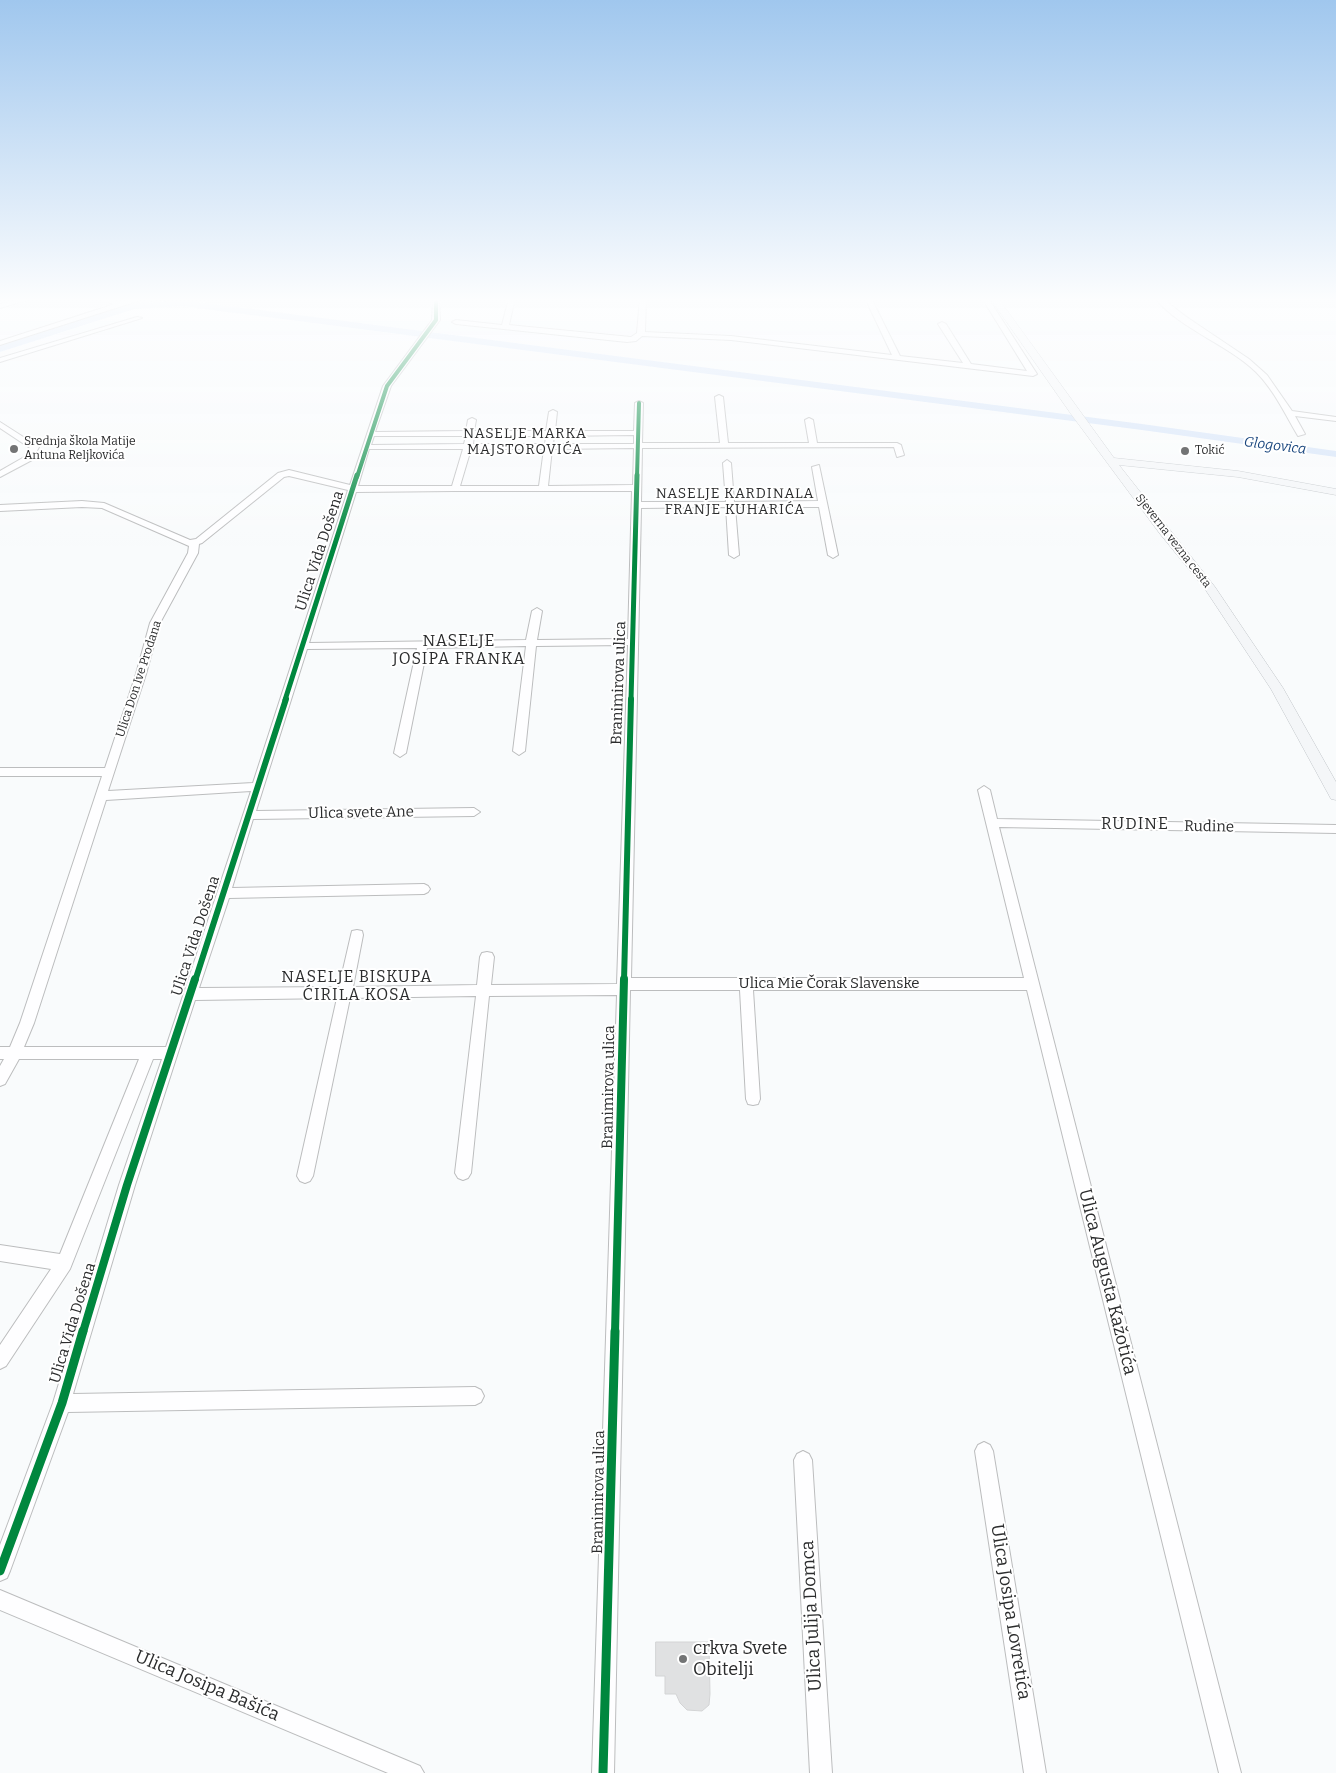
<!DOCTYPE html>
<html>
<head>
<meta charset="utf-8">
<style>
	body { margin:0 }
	canvas { display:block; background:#f9fbfc }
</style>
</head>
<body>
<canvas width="1336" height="1773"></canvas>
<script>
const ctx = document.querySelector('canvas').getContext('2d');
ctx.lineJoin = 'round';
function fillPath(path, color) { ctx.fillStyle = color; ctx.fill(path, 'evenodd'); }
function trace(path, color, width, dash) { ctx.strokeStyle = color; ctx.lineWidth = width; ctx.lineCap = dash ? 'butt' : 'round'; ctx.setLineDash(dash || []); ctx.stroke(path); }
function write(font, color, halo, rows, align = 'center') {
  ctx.font = font + ' Bitter,serif'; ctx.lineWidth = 4; ctx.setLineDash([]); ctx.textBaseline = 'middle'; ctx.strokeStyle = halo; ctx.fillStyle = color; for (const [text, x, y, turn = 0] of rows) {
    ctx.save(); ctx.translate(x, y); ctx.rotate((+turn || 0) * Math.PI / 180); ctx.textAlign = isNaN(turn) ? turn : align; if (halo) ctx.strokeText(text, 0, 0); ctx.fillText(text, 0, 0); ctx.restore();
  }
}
fillPath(new Path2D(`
	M153,298H161L140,306L135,305Z`), '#d4e3f8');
fillPath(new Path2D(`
	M182,300L1142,424L1336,451V457L1142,430L182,306L134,309L0,352V346L130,304Z`), '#d4e3f8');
const building = new Path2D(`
	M656,1642H709L710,1694L709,1705L702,1711L687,1710L680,1703L676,1694H665V1676H656Z`);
fillPath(building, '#e0e1e2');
trace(building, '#d3d4d5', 1);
const minor = new Path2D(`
	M24,298H35L0,308V304Z
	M103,298L123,302L137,298H147L0,345V341L115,304L105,302Z
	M433,298H439L440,320L391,386L375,432L466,431L468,420L472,418L476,420L474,431H546L549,412L553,410L557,412L555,431H634L635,403L639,401L643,403L642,443H720L715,397L719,395L723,397L728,443H809L805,420L809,418L813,420L817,443H897L901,445L904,455L897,457L894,447L642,448L641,502H726L723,463L727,460L731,463L734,502L818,501L812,467L819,465L838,555L833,558L828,555L819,507H735L739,555L734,558L729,555L726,507L641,508L631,978H1024L978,790L984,786L990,790L997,819L1336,825V833L999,827L1241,1773H1219L1027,990H753L760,1099L758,1104L753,1105L748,1104L746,1099L740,990H630L614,1773H592L617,995L489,996L471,1173L468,1178L463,1180L458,1178L455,1173L476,996L350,998L313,1176L310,1181L305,1183L300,1181L297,1176L337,998L195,1000L135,1185L73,1394L475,1387L481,1390L484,1396L481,1402L475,1405L68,1412L10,1571L7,1578L0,1581V1545L53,1403L119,1185L162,1059H153L70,1269L6,1366L0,1369V1345L51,1269L0,1261V1245L60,1254L139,1059H19L5,1084L0,1086V1066L4,1059H0V1047H10L20,1023L102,776H0V768H105L136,674L150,623L188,553L189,546L102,508L82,507L0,511V505L82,501L104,503L190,540L196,539L278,473L289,470L350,485L383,386L432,320ZM634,435V444H553L554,436ZM374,436H466L464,444L371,445ZM474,436H546L545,444H473ZM634,448L633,485L548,486L552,449ZM369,449H463L452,486H358ZM471,449H544L539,486H460ZM289,476L348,490L253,783L108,791L146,674L160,623L198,553L199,544L202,543L284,477ZM454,491H632L628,639L537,640L542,611L537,608L532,611L526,640L309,643L356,492ZM628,645L617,984L491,985L494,957L492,953L487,952L482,953L480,957L477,985L353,987L363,935L362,931L357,930L352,931L351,935L339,987L199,988L229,898L424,894L428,892L430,889L428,886L424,884L232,888L253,819L474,816L480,812L474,808L256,811L307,649L417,648L394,753L400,757L406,753L427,648L526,646L513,751L519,755L525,751L536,646ZM251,791L166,1047H24L34,1023L106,800Z
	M509,298H515L509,325L631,337L637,333L640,298H646L645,332L731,336L892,355L865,298H871L900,356L963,363L938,324L942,322L946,324L971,364L1027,371L982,298H988L1037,374L1033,376L731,340L642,336L636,341L627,342L456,324L452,322L456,320L502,325Z
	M1155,298H1162L1185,316L1249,359L1267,375L1292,411L1336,417V421L1295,416L1305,434L1298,436C1285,414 1274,390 1256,372C1226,343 1181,330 1155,298Z
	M137,317L142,318L0,362V358Z
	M0,422L39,447L32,460L0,477V471L26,456L30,448L0,428Z
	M984,1442L990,1445L993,1451L1046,1773H1024L975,1451L978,1445Z
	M803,1451L809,1454L812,1460L832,1773H810L794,1460L797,1454Z
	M0,1590L420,1766L424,1773H388L0,1610Z`);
const major = new Path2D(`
	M990,298H998L1114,458L1238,471L1336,489V495L1238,477L1119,465L1215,587L1283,688L1336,782V800L1331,799L1271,689L1205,589L1160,534L1071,414Z`);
trace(minor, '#bcbdbe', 2);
trace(major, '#c1c5c9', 1);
fillPath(minor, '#fefeff');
fillPath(major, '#f4f6f8');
trace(new Path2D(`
	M357,477L387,386L436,320V298
	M637,477L639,403`), '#00873e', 4);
trace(new Path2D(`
	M285,700L357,475
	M631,700L637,475`), '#00873e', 5);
trace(new Path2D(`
	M195,981L286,699
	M624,981L631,699`), '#00873e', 6);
trace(new Path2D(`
	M83,1332L127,1185L195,979
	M615,1332L624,979`), '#00873e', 8);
trace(new Path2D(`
	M0,1571L62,1403L83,1331
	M603,1773L615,1331`), '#00873e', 9);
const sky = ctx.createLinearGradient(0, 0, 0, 546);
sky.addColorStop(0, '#a0c7ee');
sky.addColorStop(0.55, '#fcfdfe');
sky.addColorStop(1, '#fcfdfe00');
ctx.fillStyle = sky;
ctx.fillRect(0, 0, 1336, 546);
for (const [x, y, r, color] of [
	[14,449,5,"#737475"],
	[1185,451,5,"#737475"],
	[683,1659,5,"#737475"]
]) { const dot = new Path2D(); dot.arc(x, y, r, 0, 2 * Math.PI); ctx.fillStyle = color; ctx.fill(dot); trace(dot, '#fff', 2); }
write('12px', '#2b2c2d', '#fff', [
	["Srednja škola Matije",24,442],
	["Antuna Reljkovića",24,456],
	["Tokić",1195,451]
], 'left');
write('12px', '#2b2c2d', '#fff', [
	["Sjeverna vezna cesta",1173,541,52],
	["Ulica Don Ive Prodana",139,679,-72]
]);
ctx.letterSpacing = '1px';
write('14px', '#2b2c2d', '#fff', [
	["NASELJE MARKA",525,434],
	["MAJSTOROVIĆA",525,450],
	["NASELJE KARDINALA",735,494],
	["FRANJE KUHARIĆA",735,510]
]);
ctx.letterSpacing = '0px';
write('italic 14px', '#19467e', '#fff', [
	["Glogovica",1275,446,7]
]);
write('15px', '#2b2c2d', '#fff', [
	["Ulica Vida Došena",320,551,-72],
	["Branimirova ulica",619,683,-88],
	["Ulica svete Ane",361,813,-1],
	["Rudine",1209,827,1],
	["Ulica Vida Došena",196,936,-72],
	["Ulica Mie Čorak Slavenske",829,984],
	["Branimirova ulica",609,1087,-89],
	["Ulica Vida Došena",73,1323,-73],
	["Branimirova ulica",599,1492,-89]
]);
ctx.letterSpacing = '1px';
write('16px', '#2b2c2d', '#fff', [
	["NASELJE",459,642],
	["JOSIPA FRANKA",459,660],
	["RUDINE",1135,825],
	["NASELJE BISKUPA",357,978],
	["ĆIRILA KOSA",357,996]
]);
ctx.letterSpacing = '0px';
write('18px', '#2b2c2d', '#fff', [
	["Ulica Augusta Kažotića",1107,1282,76],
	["Ulica Josipa Lovretića",1010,1612,81],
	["Ulica Julija Domca",812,1616,-93],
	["Ulica Josipa Bašića",207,1686,23]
]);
write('18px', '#2b2c2d', '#fff', [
	["crkva Svete",693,1649],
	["Obitelji",693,1670]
], 'left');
</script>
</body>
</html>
